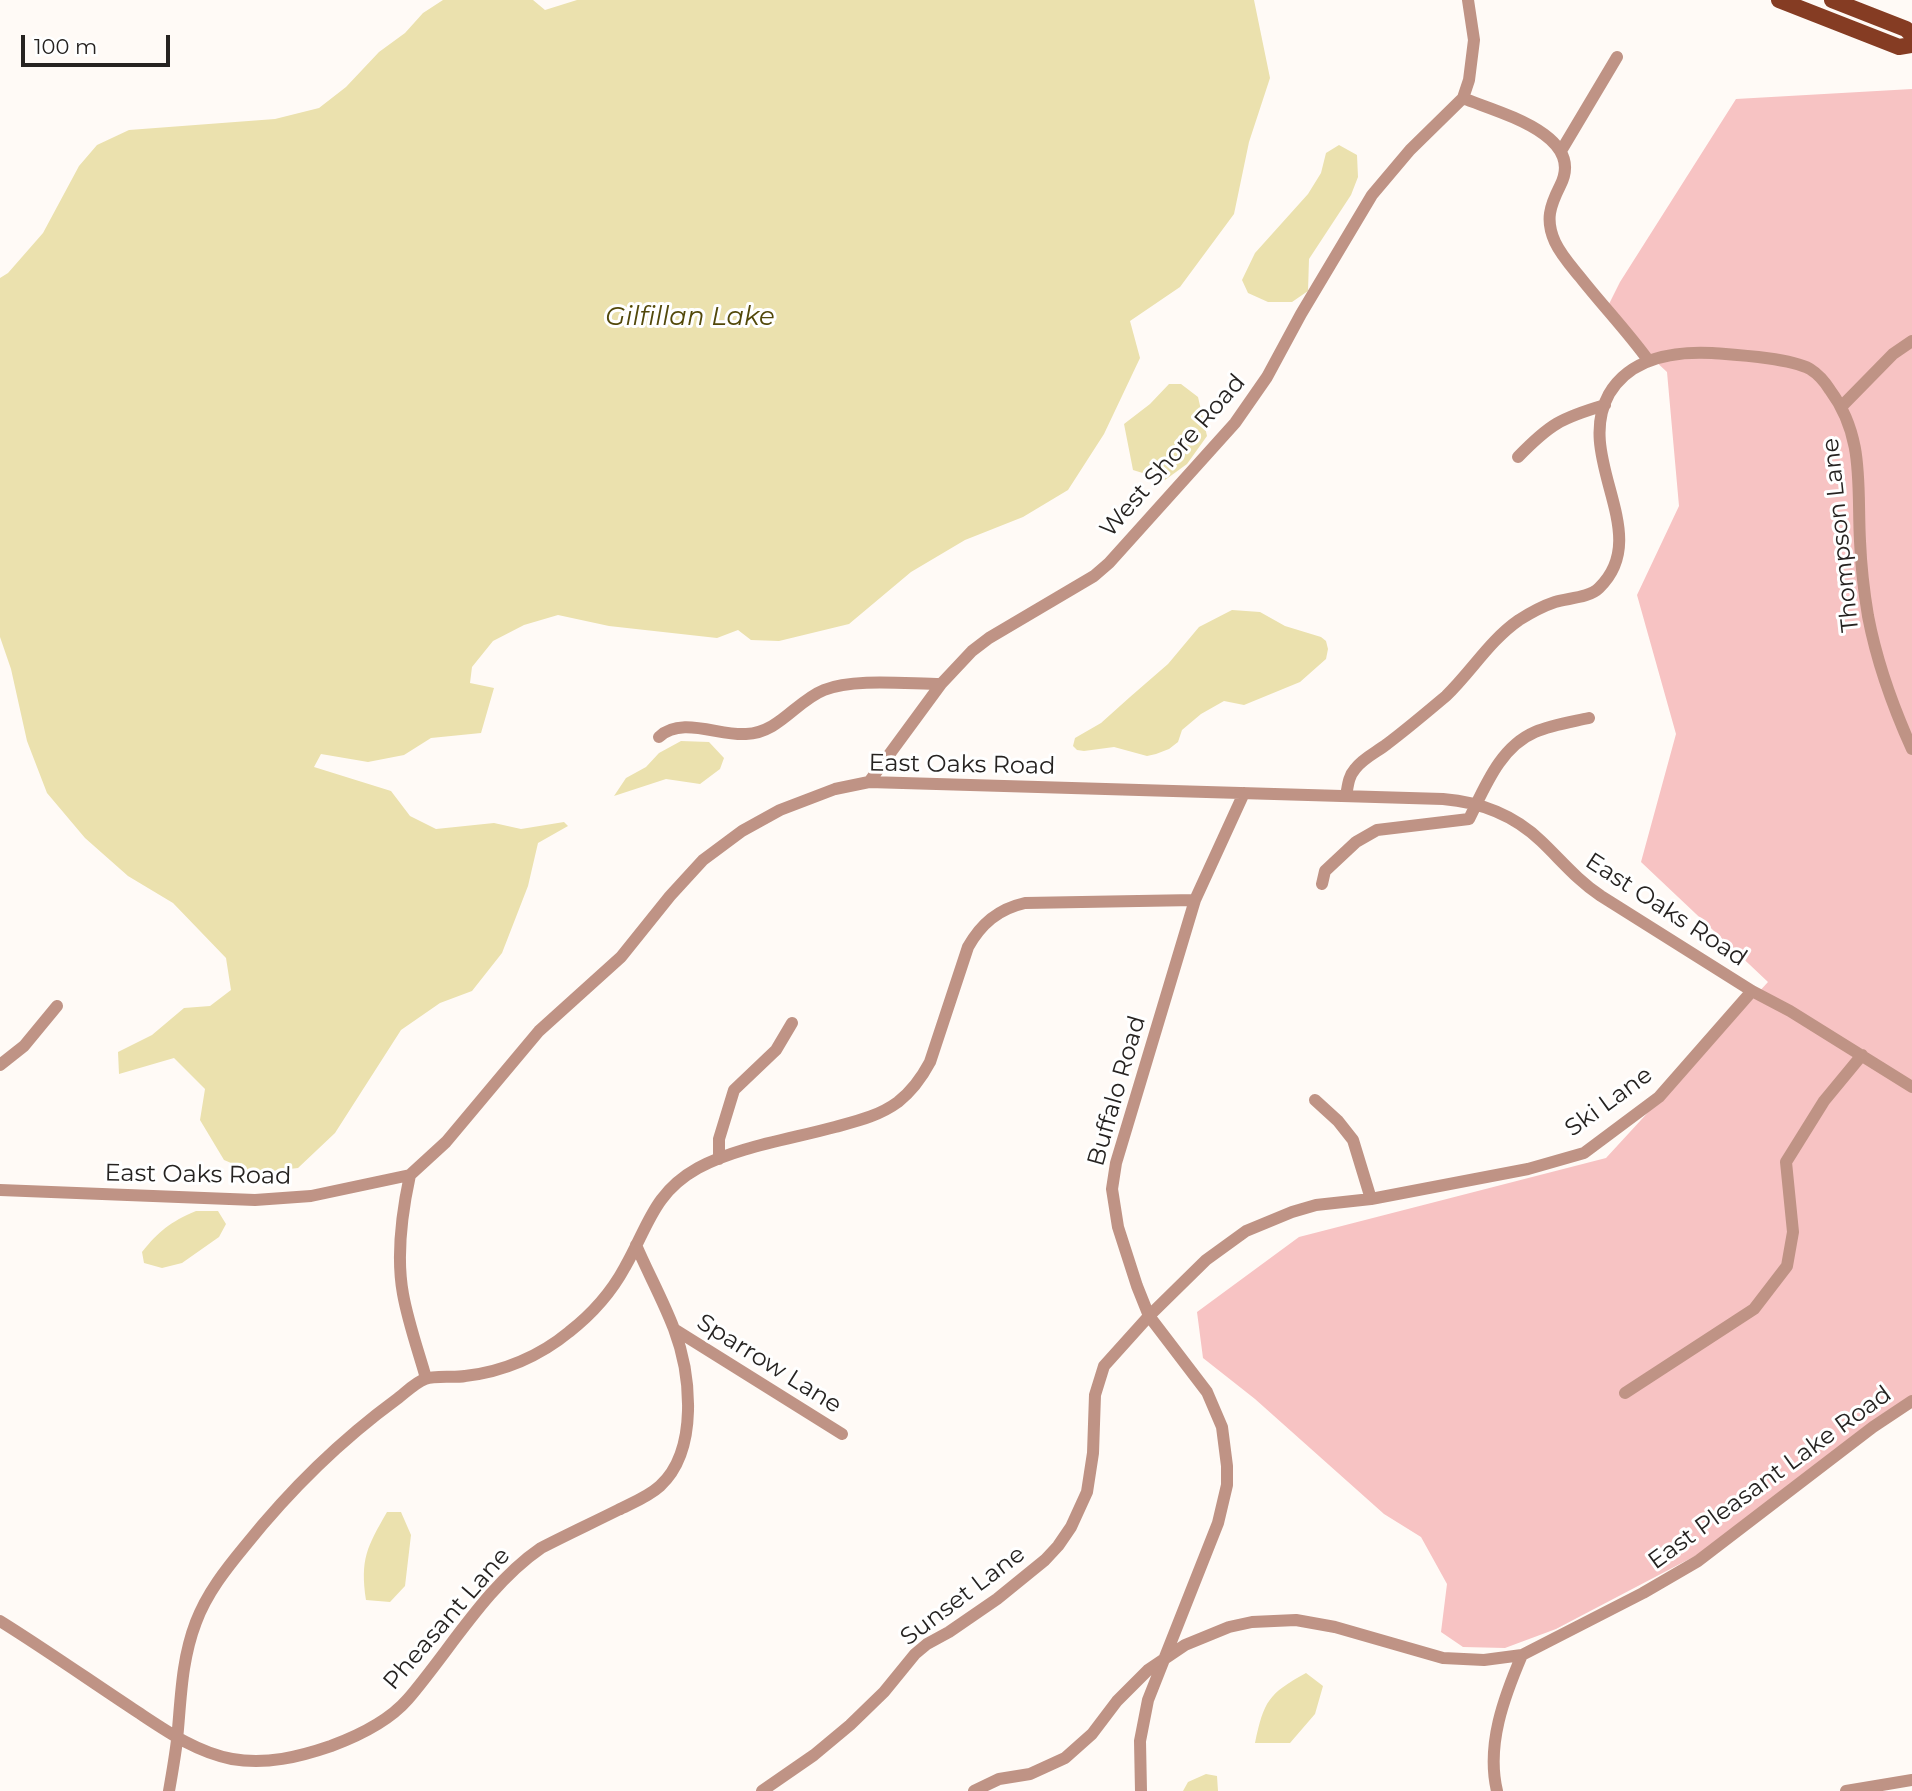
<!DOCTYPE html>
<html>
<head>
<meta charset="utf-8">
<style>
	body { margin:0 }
	#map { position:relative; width:1912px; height:1791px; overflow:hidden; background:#fffaf6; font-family:Montserrat,sans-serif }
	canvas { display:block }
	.scale { position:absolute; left:21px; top:35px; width:149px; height:32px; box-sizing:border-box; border:4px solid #262321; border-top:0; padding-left:9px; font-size:21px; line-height:24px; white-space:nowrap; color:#262321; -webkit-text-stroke:5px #fff; paint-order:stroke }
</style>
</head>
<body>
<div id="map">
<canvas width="1912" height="1791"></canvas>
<div class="scale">100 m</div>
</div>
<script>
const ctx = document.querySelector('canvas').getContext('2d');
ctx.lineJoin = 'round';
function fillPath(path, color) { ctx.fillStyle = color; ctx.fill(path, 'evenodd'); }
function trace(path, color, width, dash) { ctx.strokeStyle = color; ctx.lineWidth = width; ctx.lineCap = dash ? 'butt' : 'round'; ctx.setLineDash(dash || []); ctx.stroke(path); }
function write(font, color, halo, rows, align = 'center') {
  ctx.font = font + ' Montserrat,sans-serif'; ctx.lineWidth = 6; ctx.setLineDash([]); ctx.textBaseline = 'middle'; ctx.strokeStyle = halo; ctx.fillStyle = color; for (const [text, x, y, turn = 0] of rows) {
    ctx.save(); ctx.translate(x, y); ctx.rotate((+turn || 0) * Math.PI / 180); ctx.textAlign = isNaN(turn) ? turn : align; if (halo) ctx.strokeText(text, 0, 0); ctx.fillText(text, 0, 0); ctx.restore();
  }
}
fillPath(new Path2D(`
	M1912,89V1405L1697,1555L1556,1629L1505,1648L1463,1647L1441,1632L1447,1584L1421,1537L1384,1514L1255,1399L1203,1358L1197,1312L1299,1237L1606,1158L1768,982L1641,862L1676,734L1637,595L1679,506L1667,372L1625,333L1609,304L1620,282L1736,99Z`), '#f7c3c3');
fillPath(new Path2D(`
	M443,0H533L545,10L577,0H1254L1270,78L1249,142L1234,214L1180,287L1130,321L1140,358L1104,434L1068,490L1023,517L965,540L911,572L849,624L779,641L751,640L738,630L717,638L609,626L558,615L524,625L493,641L472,667L470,683L494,688L481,733L431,738L404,755L368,762L321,754L314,767L391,791L410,816L436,829L494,823L521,829L564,822L568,826L538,843L528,886L502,953L472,991L440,1003L401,1030L335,1133L298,1168L255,1173L224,1160L200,1120L205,1089L174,1058L119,1074L118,1052L152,1035L184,1008L210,1006L231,990L226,958L173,903L128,876L85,838L47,793L27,741L11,669L0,637V278L8,273L43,233L79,166L97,145L129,130L275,119L319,108L346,87L379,52L405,33L423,13Z
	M1339,145L1357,155L1358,177L1351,195L1309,259L1308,291L1292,302H1268L1248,293L1242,280L1255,253L1308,194L1321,173L1326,153Z
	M1169,384H1181L1198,397L1207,436L1187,464L1165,480L1133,470L1124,424L1150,404Z
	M1232,610L1260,612L1285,626L1321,637L1326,641L1328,649L1326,659L1300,682L1244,705L1224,701L1201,714L1182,730L1178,742L1169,749L1156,754L1147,756L1114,747L1084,751L1077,750L1073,746L1075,738L1101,723L1130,697L1168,664L1199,627Z
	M681,741L709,742L724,758L720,769L700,784L666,779L614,796L626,778L646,767L659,753Z
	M196,1211H218L226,1224L219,1237L182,1263L162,1268L144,1263L142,1252C159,1231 170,1222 196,1211Z
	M387,1512H401L411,1535L405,1586L390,1602L366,1600C360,1559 367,1547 387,1512Z
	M1306,1673L1323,1686L1315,1714L1290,1743H1255C1264,1701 1268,1694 1306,1673Z
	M1206,1774L1217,1776L1218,1791H1183L1188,1782Z`), '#ebe1ae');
trace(new Path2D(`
	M1463,98C1496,112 1587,134 1560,186C1550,206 1545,220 1555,242C1561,255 1571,266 1580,277C1602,305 1627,331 1648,360
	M1561,151L1617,57
	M1842,406L1893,354L1912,341
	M1518,457C1550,424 1561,418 1605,405
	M659,737C681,716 719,736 746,734C779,733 796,701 824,690C854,678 908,684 941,684
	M869,782L941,684L972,651L989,638L1094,576L1109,563L1235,423L1267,377L1301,314L1372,195L1410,150L1463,98L1469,80L1474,40L1468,0
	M1346,796C1348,786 1348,777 1355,769C1363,758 1377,752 1387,744C1407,729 1427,712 1446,696C1471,672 1490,640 1519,620C1530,613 1543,606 1555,602C1568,598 1589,598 1599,588C1655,534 1573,459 1609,394C1630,358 1674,351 1712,353C1737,355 1789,358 1810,369C1818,374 1825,382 1830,390C1865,437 1857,486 1860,541C1861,566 1864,592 1868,616C1877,663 1893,707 1912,749
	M1322,884L1325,871L1356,842L1377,830L1469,819C1485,787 1500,747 1535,732C1551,725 1571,722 1589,718
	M0,1065L24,1046L57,1006
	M1315,1100L1338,1121L1353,1140L1371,1199
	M719,1159V1139L734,1090L776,1050L792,1023
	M410,1175C402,1212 396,1256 403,1294C408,1322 418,1350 426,1378
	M0,1190L255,1200L311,1196L410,1175L446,1142L539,1031L621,957L670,896L703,860L742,831L780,810L835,789L869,782L1443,799C1480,802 1513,814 1541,841C1561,860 1577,880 1601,896L1752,991L1790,1011L1912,1087
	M674,1329L842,1434
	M1625,1393L1754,1309L1787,1266L1793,1232L1786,1162L1824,1101L1862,1055
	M0,1621C45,1649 89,1680 133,1709C165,1730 195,1752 232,1759C266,1765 299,1757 331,1746C358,1736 389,1721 408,1699C450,1650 487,1585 541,1548C566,1535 592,1523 618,1510C632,1503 648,1497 660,1486C699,1450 691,1374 674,1329C663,1300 648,1273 636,1245
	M169,1791C172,1774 175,1757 177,1740C181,1700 181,1661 196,1622C207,1593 226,1569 245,1546C289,1491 341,1440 397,1399C405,1393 416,1382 425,1379C434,1375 454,1378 465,1376C503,1372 540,1356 569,1332C592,1314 611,1293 625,1267C648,1227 653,1193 698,1168C737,1147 791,1139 835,1127C857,1121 879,1116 898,1102C912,1091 922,1077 930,1062L968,947C981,924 998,909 1025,903L1195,900
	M762,1791L814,1755L850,1725L884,1692L915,1654L927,1644L949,1632L997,1599L1045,1560L1058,1546L1071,1527L1087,1492L1093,1453L1095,1395L1104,1366L1149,1316L1206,1260L1246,1231L1292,1212L1316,1205L1371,1199L1528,1169L1584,1153L1659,1097L1752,991
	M974,1791L999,1779L1030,1774L1065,1758L1092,1734L1117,1701L1148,1670L1185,1645L1229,1627L1252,1622L1296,1620L1335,1627L1443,1658L1484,1660L1522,1655L1643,1593L1698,1561L1873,1427L1912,1401
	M1141,1791L1140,1741L1148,1700L1218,1523L1227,1485V1466L1222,1427L1207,1392L1149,1316L1137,1286L1118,1227L1112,1189L1116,1163L1195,900L1244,793
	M1497,1791C1486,1745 1504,1697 1522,1655
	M1846,1791L1912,1780`), '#bf9385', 12);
trace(new Path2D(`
	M1779,0L1899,47L1912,45
	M1832,0L1906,29L1912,35`), '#853c23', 16);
write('24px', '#262321', '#fff', [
	["West Shore Road",1173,456,-49],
	["Thompson Lane",1841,535,-96],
	["East Oaks Road",962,765,1],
	["East Oaks Road",1666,910,33],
	["Buffalo Road",1117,1091,-74],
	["Ski Lane",1609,1102,-36],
	["East Oaks Road",198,1175,1],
	["Sparrow Lane",769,1364,32],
	["East Pleasant Lake Road",1770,1478,-36],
	["Sunset Lane",963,1596,-37],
	["Pheasant Lane",447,1619,-49]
]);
write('italic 26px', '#52480a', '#fff', [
	["Gilfillan Lake",690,317]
]);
</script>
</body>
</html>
